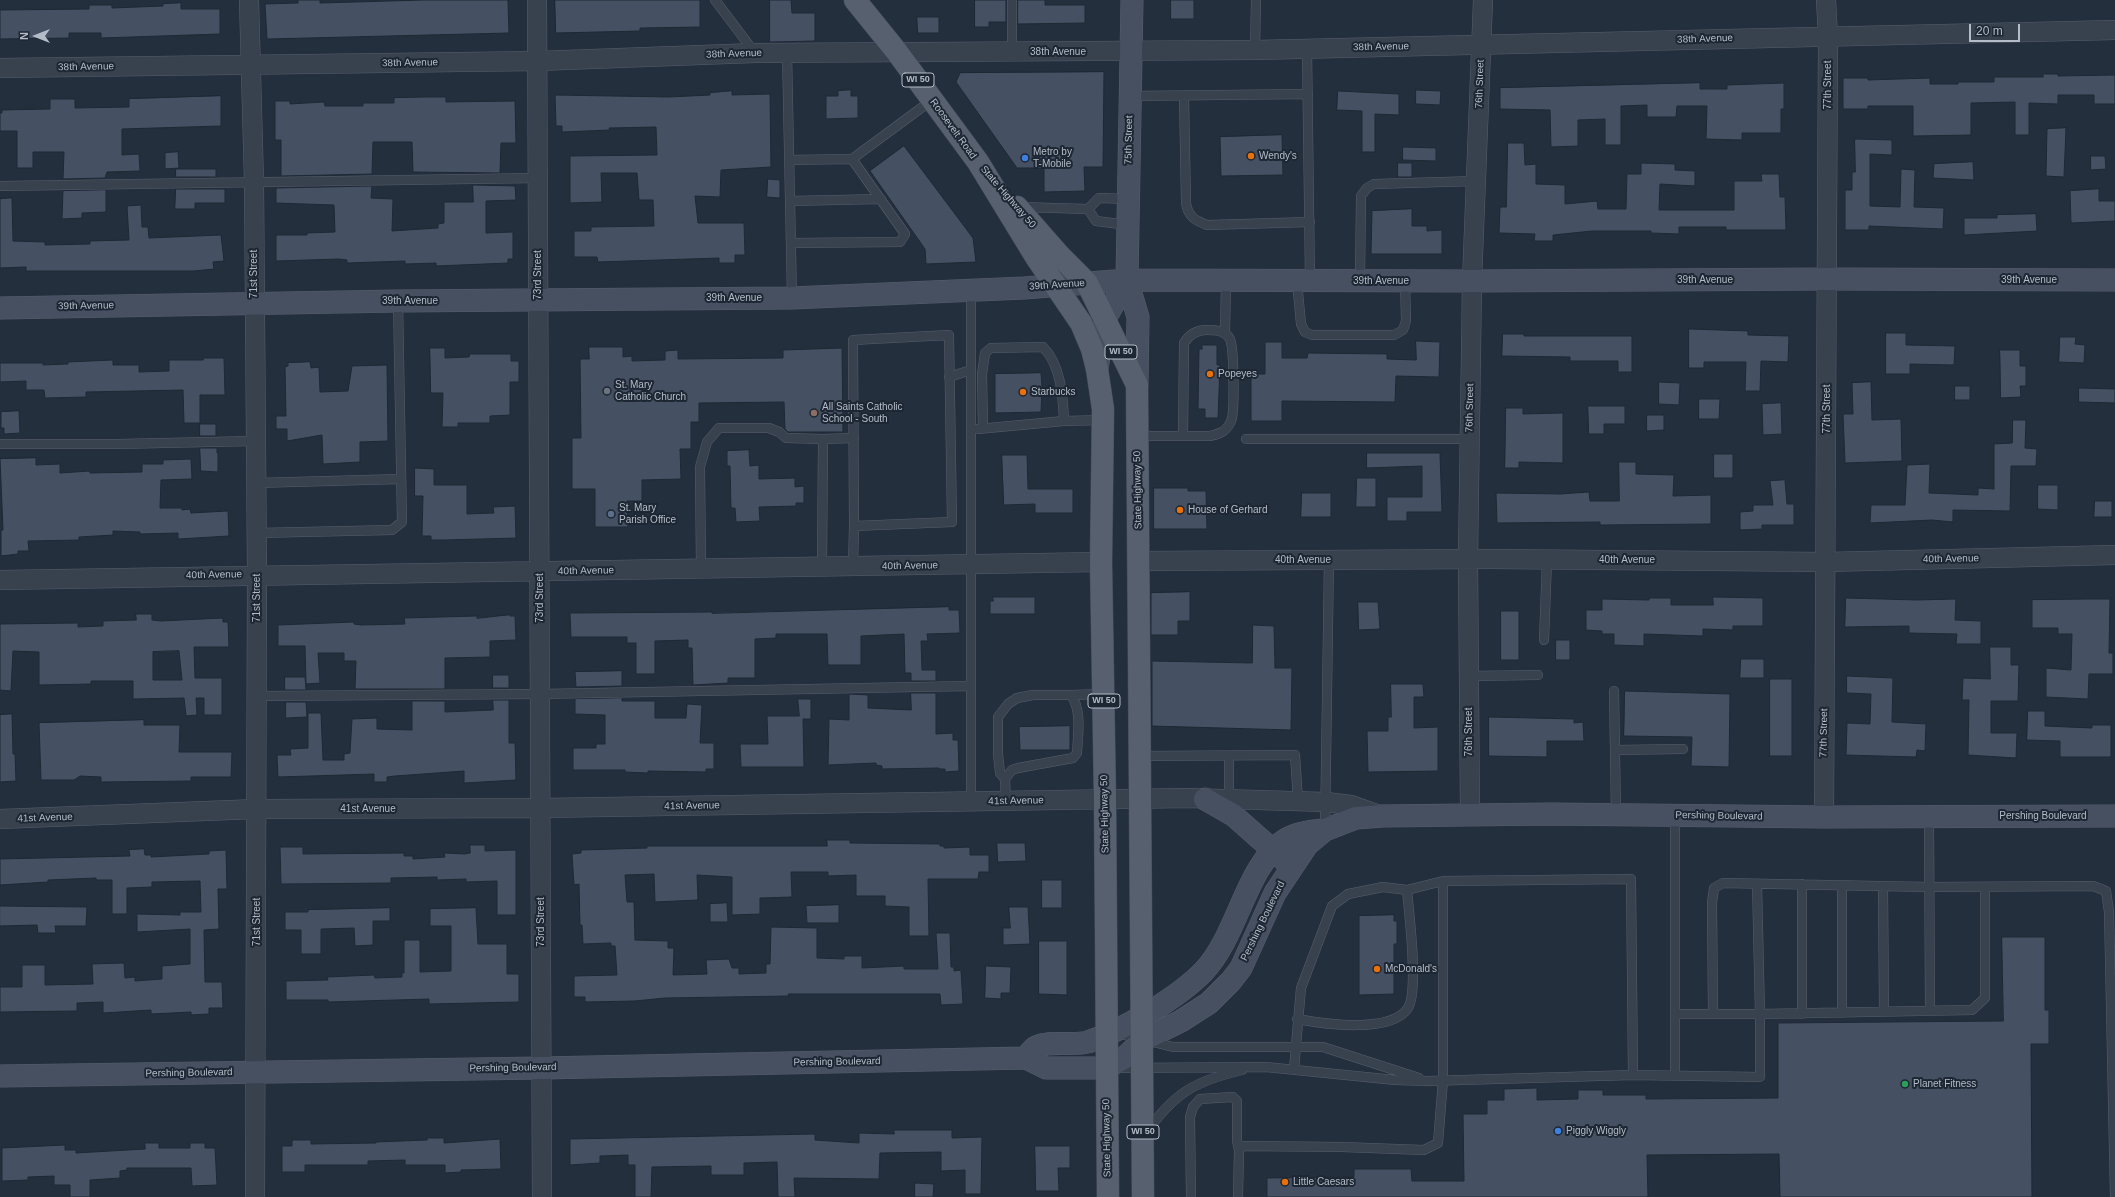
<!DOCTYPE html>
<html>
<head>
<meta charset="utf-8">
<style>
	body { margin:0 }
	#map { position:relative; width:2115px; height:1197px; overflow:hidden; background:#242f3e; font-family:Arial,sans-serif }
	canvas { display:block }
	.north { position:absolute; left:16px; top:16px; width:40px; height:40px; -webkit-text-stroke:3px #1d2633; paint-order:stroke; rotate:270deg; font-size:11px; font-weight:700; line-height:16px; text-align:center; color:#b4bcc9 }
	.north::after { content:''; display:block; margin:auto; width:14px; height:18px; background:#b4bcc9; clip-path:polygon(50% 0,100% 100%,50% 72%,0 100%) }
	.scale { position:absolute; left:1969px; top:24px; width:51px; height:18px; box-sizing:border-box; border:2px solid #b4bcc9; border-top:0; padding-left:5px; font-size:12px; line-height:14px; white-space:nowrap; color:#b4bcc9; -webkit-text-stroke:3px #1d2633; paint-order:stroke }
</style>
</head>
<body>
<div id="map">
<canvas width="2115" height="1197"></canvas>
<div class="north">N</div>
<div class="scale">20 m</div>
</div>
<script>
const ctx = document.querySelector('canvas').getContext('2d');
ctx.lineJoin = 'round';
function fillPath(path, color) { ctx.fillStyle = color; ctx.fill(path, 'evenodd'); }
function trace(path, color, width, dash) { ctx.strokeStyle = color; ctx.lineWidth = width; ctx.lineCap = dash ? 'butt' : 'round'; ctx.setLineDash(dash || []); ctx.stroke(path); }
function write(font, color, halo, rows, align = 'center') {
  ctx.font = font + ' Arial,sans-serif'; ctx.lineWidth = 4; ctx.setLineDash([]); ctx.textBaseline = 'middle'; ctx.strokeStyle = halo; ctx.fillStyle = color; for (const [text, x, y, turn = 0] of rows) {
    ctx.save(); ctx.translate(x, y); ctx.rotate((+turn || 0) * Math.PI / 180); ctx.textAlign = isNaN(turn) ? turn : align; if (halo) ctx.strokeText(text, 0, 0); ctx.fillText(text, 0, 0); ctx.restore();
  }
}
const building = new Path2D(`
	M298,0H320V3L423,0H508L509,33L267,39L265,4L298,3Z
	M555,0H700V27L640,28V31L556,33Z
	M770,0H791L792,13H815V41L770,42Z
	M975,0H1006V22H989V27H975Z
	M1018,0H1045V5H1085V23L1018,24Z
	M1171,0H1194V19H1171Z
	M181,3V9H220V34L101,38V33H69V38L0,39V10L89,9V5H112V8L163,6V4Z
	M917,17H939V33H918Z
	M1104,72L1103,167H1084L1085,191L1044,192V168H1017L956,82L960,73Z
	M2043,74H2058V76L2115,75V104H2094V95H2058V104L2029,103V135H2015V102L1971,103V135L1913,136V106H1868V109H1843V78H1868V80L1930,78V84H1958V82H1994V77H2043Z
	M1700,83V89H1727V85L1784,83V109H1781V133H1742V140L1706,139L1707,106H1677L1676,117H1647V105L1621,106V145H1605V119L1578,120V146L1551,147L1550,110L1500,109V88Z
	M851,90V96H858V118L826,119V96H838V91Z
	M1416,90L1441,91L1440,105L1416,104Z
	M732,91V95L770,94L771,167L721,170L720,197L695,196L698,223H744L745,255H735V263H719V258L598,262L597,257H574V231H591V227L654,226L653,200H639L637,173H601L602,202L570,203V156L657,155L656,127L609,128L610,130L562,132V126H556L555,95L669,97L710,95V93Z
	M1338,91L1399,94V115L1375,114V152H1362V111L1337,110Z
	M221,96V126L122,129V155L139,154L140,171L107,172L105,178L63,179L64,152H33V168H17V131H0V113H2V110L50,109V99H75V108L129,107V99Z
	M424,97H446V102L515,101L516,143H501L500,173L413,172L412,142H373L372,174L281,176V140H275V101H290V104L324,102L325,106H363V103H394V98Z
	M2066,128L2064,177L2046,176L2047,129Z
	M1282,135L1283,175L1221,176L1220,137Z
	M1855,139L1892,140V155L1870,154V206L1900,207L1901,169L1915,170L1914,207L1944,208L1943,229L1869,226V230H1845V190H1852V172H1855Z
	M1508,143H1524L1525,165L1536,164V184L1565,185V204L1597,201L1598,209H1626L1627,174H1641V163L1675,164V170L1695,171V186L1660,184L1659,210H1734V181H1762L1761,174H1779L1780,197H1785L1786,230H1726V227H1679V234L1651,233V231H1592L1553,235V241H1534L1535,234L1499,233L1500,207H1506Z
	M904,146L973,238L976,262L926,264L925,249L870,171Z
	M1403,147L1436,148V161L1403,160Z
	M178,152L179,168L165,169V153Z
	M2091,156H2105L2106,169L2091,170Z
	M1973,162L1974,180L1933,178L1934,164Z
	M1398,163H1412V177H1398Z
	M176,169H216V177H176Z
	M768,179L780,180V198L767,197Z
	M473,185L515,186L516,200L486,201V233L513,232V259H508V263L436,266V263L405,264V261L347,263V260L339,259L276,261V235H307V233L335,232L334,205L276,203V188L372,186L371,198L393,199L392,231L438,228V224L444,223V202H473Z
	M176,189H225V203H195V209H175Z
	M2099,189V201H2115V221L2071,223L2070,191Z
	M106,190V212L82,213V218L62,219L63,191Z
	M12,198L13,241L45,242V245L90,244V241L129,240L127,206L141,205L142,227H148L149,238L221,235L224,261L213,262L214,269L194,271H26V267L0,268V199Z
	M1412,209V226H1427V231L1442,230V254H1371L1372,211Z
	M2036,214L2037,231L1964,235V218H1997V215Z
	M1689,329L1748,331V335L1789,336L1788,362L1761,361L1760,391H1745L1746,362H1704V368H1689Z
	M1886,333H1906V345L1955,346L1954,365L1910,364V374H1886Z
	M1503,334H1524V336H1632V372H1618V361H1570V357L1502,356Z
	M2060,337H2076L2075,344L2085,345L2084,363L2059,362Z
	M1416,341L1440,342L1439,377L1396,376L1395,402L1282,401V421H1251V374H1265V342H1282V358H1307L1308,353L1387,354V359L1416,360Z
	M1202,345H1217V365H1220L1218,418H1205V409H1198L1199,349H1202Z
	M589,347H623V357L632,356V361L665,360V351L678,350V359L783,358V350L842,348L843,432H788L785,429L784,402L699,403V422H691V449H680L681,479L642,480V501H627L628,527H595V489H572V438H581L580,359H589Z
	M430,348H445V358L469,357L470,354H511V361H519V382H510V415L490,416V423H458V427H442L443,393H431Z
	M2000,350H2020V366H2026V386H2020L2021,397L2001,398Z
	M203,358H224L225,395H200V423H184L183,390L86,392V397L45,398L44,390H26V381L0,382V363H43V365L68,364V362L113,360V365H139V372L169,371V360H203Z
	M310,362L311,368L319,367L320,392L348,391L352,366L387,365L388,441L360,442V462L323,464L322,435L287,441V429H276V416H286L285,367L288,366V363Z
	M1041,373L1042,387L1041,412L995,413V374Z
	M1659,382L1680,383L1679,405L1659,404Z
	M1871,382L1872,420L1901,419L1902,461L1845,463L1843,414H1853L1852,383Z
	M1955,386H1970V400H1955Z
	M2079,388L2115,389V403L2079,402Z
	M1699,399H1720L1719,419H1699Z
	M1781,403L1782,434L1763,435L1762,404Z
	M1588,406H1625V424H1604V434H1589Z
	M1506,408H1523V414L1563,413V463L1519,462V468H1505Z
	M19,411L20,433L4,434V428H1V412Z
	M1647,415H1664V430L1647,431Z
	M2013,420H2026L2025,448L2037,449L2036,466H2011L2010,511L1953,510V522L1932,520L1870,523L1871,505H1905L1907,465L1930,464L1929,493L1978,495V488L1994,489V444L2012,443Z
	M200,424H216V436H200Z
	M200,448H217V453H218V472L201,471Z
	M749,450L750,466L759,465V479L795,478V487L804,486V503H796V506L759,507L760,521L736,522L735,508H731L730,466H727V451Z
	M1367,453H1440L1442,512H1407V521H1387V497H1422V466L1367,468Z
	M1714,454H1733V478H1714Z
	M1002,455H1027L1028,489H1073V513H1035V504L1004,505Z
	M36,458V465L60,464V473L90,471V473L142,472V464H163V460L191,459L192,479L161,480L160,508H182V510L190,509L191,513L228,511L229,536L178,539V533L140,534V532L113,531V535L79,537V540L28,541L29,551H18V554L1,556V530H3L0,459Z
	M1619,462H1636V474L1674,475L1673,496L1711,495V524L1600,525V522L1497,523L1496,493L1560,494L1589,492L1590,501H1619Z
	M415,468L434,469V485H467V514L494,513L493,507L515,506L516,538L445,540H431V536H422L423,496H415Z
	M1357,478H1376V507H1356Z
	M1785,480L1787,504H1794V525H1762V529L1740,530V512L1753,511V505H1773L1770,481Z
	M2038,485H2058V510L2038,509Z
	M1154,488H1188V491H1206L1207,529H1154Z
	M1302,493H1331V517H1301Z
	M2095,501H2112V517H2094Z
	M1190,592V621H1178V635H1151V593Z
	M993,597H1035V614H990V601H993Z
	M1713,597L1763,598V626H1733V630L1703,629V636L1644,634V646L1614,645V634H1602V631L1586,630V610H1602V599L1649,600V598H1671V605H1713Z
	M1846,598L1917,600L1956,599L1955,620L1981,621V644H1956L1957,634L1909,633V626L1845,627Z
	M2089,599H2110L2109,653H2113V674H2089L2088,699L2046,697V668L2071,670L2072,634H2058V628H2032V600Z
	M1358,602H1378L1380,629L1359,630Z
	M949,607V610H959L960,633L927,634L928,641H921L922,670H936V681H911V673H905L904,634L861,636V665H828L827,634H776V638L755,639V678H728V683L693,685L692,648H688V640L655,641V674H636V643H627V637H571L570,613L712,612V613Z
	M1501,611H1519V660H1501Z
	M136,614H152V620L161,621L223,618V622H228L229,647H194L195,678H222V715H204V698H196L197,715L186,716L184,698L133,699V681H91V684L39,685V652L13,651L11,691L0,690V624L78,623V627L103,626V621L136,620ZM179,651L182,680H153V652Z
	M510,615V616H515L516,640L490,641V657L445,658V689H355L356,661H344V653H318L320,683L306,684L305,646H278V625L354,622V624L361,625L405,624L404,618L477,616V618Z
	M1253,625L1274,626L1275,668H1292L1291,730L1152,726V661L1252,663Z
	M1556,640H1570V660H1556Z
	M1990,647H2011V665H2019L2018,701H1991V733H2017L2016,758L1968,755L1969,700H1962L1963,678L1990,679Z
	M1741,659H1764V678H1740Z
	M622,671V686L576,687L575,672Z
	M493,675H509V688H493Z
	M1847,676L1893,678L1892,722L1926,724L1925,751L1917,750L1916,757L1846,755L1847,723L1870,724L1871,694L1847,693Z
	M285,677H305L306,690H285Z
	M1770,679H1792V756H1770Z
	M1391,684H1423L1424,697H1414V728L1438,727V771L1368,772L1367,731H1388V717H1391Z
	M1625,691L1730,694L1729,767L1691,766L1692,737L1624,736Z
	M911,693H936V734L953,733V740H958L959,771L945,772V769H939V768L882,769V766L876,765V763L828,765L829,719L849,720V694L868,695V708L911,710Z
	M622,698V701H655V718H686L687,704L702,705L700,743H714V769H706V772L648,771V773L625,772V770H573V748H596V744H605V715L575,714V699Z
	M798,699H811V719H803L804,767H741L740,744H768L767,716H799Z
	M493,700H509V743H515L516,780L464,783V771L395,776L387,777V782H374V774L278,777L277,755H291L290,749L308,748V713H321L323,760H344V754L350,753L352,719L377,718V729L412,730V701H445V712L493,710Z
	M286,702H306L307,717L286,718Z
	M2028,711H2045V726L2092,728V725H2111V757H2060V741L2027,740Z
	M12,714L13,754H15L16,781L0,782V715Z
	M1489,717L1574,719V723L1583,722L1584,741H1547V757L1489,756Z
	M144,720V725H180L179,752H232L231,777H191V781L101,782V777L80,776L74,780H41L39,723Z
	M1070,726V750H1020L1019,727Z
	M827,840H850V843L940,844V846H944V848L970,847V855H989V872H979L978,879H928L929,936H909V907L885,906V896H856V875L828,876V872H791L792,897L760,898V914L732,915V877L697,875L698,900L655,902L654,874L625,875L627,902H634L635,940L668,941V948H674L673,975L707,974L706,960L729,959L732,968H739V974L766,973V964H770L771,927L817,928V958L844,959V956H862V968L904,966V969H938L936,933H950L951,967H954V971L961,970L963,1004L941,1005L940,994H788L789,996L665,998L635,1001L585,1002V997H574V976L617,975L615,946H611V943L583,944L582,925H580L579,884L574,885L572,854L581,853V850L647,848V846H827Z
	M997,843H1025L1026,861L998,862Z
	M470,845H485V851L516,850V915H497V881L466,882V879L437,880V877L391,878V883L281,884L280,847H303V854L404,853V856H413V859L445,857L444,853L465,854L470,853Z
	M144,849L145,855H151V857L209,854V851L226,850L227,889H218L219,929L204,930L205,982H222L223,1008H209V1014L191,1015V1012L151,1014V1010L103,1013V1002L77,1003V1011L0,1012V987H22V965H45V985L93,984L92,964L124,963L125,978L135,977V981L162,979V966L190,964V929L137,932V914L180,915V912H201L200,881L152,882V887L127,888V914H112V880H96V878L48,880V882L0,885V859L130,856L129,850Z
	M1042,880H1062V908H1042Z
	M727,903L728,922H710V904Z
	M839,905V923H807L806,906Z
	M0,906L87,907L86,926H55L56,933H38L37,925L0,926Z
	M1009,907H1028L1030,944L1003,945V928H1010Z
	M390,908V921H373V945L355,946L354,928L321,929V954H301V930H285V912H308V910Z
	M476,908L478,944H507V974H519V1002L429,1004V999L328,1002V1000H286V981L328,980L327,977L374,975L375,978L402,977V973H404V940H420V972L451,971V926H430V909Z
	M1394,915V921H1397V944H1394V994L1359,995V916Z
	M2002,937H2045V1010H2049V1044H2031L2032,1197H1780L1779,1154L1647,1155L1648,1197H1267V1178L1354,1177V1169H1411L1412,1181H1464L1463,1114H1487V1100H1504V1089L1537,1088V1100L1578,1099V1090H1603V1095H1646V1099L1778,1098V1023L2003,1021Z
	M1039,941H1067V995L1039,994Z
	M986,966L1011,967L1010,993H1001V999L985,998Z
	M894,1130H952V1138L982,1137L981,1194H965V1170L941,1171V1152L880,1153L879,1179L794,1178L795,1197H778L777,1162L744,1163V1175H711V1166L652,1167L651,1197H635V1165H628V1155L600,1156V1163L570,1165V1139L815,1134V1140L859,1143V1133L894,1134Z
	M427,1138H444V1143L500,1139L501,1169L461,1170V1172L445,1173V1165H405V1160L368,1161V1165H305V1172H282V1146H292V1140H311V1144L376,1143V1142L427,1140Z
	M145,1143H159V1148H190V1143H205V1148H215L217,1185L192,1186L191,1168H127V1170L120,1171V1178L90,1180V1197H70V1185H54V1176L28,1177V1180L2,1181V1148L65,1145V1150H76V1153L145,1149Z
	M1035,1146H1070V1168H1058L1059,1191H1036Z
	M915,1183L934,1184L933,1197H915Z`);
fillPath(building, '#455162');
trace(building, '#1f2835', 1);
const lane = new Path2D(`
	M715,0L755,53
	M1012,0V51
	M1307,49L1310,281
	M1255,50L1256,0
	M787,52L792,298
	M1130,96L1308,94
	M1184,96L1186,203C1188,216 1194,220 1207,225L1310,222
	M789,160L852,159
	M0,186L538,178
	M790,201L881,199
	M1020,207L1088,209
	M1128,225L1096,221L1088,209L1099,198L1128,199
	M791,243L900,242L905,234L852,159L932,100
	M1360,280L1361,196L1367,188L1374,184L1476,181
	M1297,281L1301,324L1305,332L1312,335H1394L1403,330L1406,321L1405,281
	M971,289V801
	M1225,333L1226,281
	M949,377L971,370
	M983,428L982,374L985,353L991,348L1043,347C1061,365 1063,397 1064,421
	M978,429L1064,421L1103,420
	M1137,436H1210C1220,434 1227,431 1231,421C1235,413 1234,348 1230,339C1225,330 1215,330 1206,330C1196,330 1189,335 1184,343L1183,436
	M823,439L854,438
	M1246,439H1470
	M0,444H118L255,441
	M256,483L401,479
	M257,533L392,530L402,522L398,301
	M853,567L854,526L952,522L949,335L853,340L854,526
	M701,569L700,467L707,442L719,428H769L779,432L786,438L823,439L822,567
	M1544,640L1547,560
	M1469,676L1538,675
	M1614,691L1616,815
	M1071,695L1103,694
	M257,696L540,694L970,686
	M1615,750L1683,749
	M1139,756L1295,755L1298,800
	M1229,756V800
	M1005,779L1012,770L1018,768L1073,758L1077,753C1078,734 1082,710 1071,695H1033L1017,698L1008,704L998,717V754L1000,773L1005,779L1006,801
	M1675,816V1076
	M1929,817L1930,1011
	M1325,830L1329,560
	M1757,884L1760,1014L1972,1010L1985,998V887
	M1802,884V1014
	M1842,885V1013
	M1883,886L1884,1012
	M1676,1014H1713
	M1297,1019C1324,1024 1391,1034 1408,1008C1419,991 1409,913 1407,890
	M1117,1033L1173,1047H1323L1419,1078
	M1118,1068L1266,1067L1395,1080L1428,1081L1633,1075L1760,1077V1014H1713L1712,903L1714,888L1723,883L1930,887L2093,886L2106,891L2109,912L2115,1197
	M1294,1069L1301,988L1332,906L1348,894L1383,887L1407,890L1443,881L1631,879L1633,1075
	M1146,1133C1174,1093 1195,1081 1242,1070
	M1191,1197L1190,1117L1193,1107L1200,1099L1233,1097L1237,1101V1141L1239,1150
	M1238,1197L1239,1150L1243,1146L1342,1147L1424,1150L1438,1143L1443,1080V881`);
const street = new Path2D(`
	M249,0L254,182L257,574L255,1197
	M537,0L542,1197
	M0,68L538,61L755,53L1255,50L2115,30
	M1138,561L1490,559L1826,562L2115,555
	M0,580L1101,562
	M1470,816L1468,559L1472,281L1483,0
	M1824,817L1828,36L1826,0
	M0,819L257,809L540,808L1188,798L1326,802L1351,805L1382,816`);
const secondary = new Path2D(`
	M1132,0L1127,280L1138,317L1137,385
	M0,308L398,301L792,298L1024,288L1127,280L1472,281L1828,279L2115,280
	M1097,369L1105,319L1127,280
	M1205,799L1233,815L1284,860
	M1026,1058C1029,1054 1032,1049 1036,1047C1049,1040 1073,1046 1088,1042C1123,1030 1178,998 1204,971C1238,935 1246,865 1285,840C1296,833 1310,831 1323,830
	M0,1076L542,1068L1026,1058L1046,1068H1106L1124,1058L1143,1040L1181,1021L1209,1003L1231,981L1241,968L1275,893L1307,845L1325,830L1356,818L1383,816L1551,814L1824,817L2115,816`);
const primary = new Path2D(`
	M855,0L897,52L978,162L1036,257L1081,323L1092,349L1097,369L1103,409L1101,562L1105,799L1108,1197
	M1017,207L1060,256L1087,283L1137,385L1143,1197`);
trace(lane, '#565f6c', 10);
trace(street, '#565f6c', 20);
trace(secondary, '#565f6c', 23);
trace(primary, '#414a57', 23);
trace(lane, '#38414e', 9);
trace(street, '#38414e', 19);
trace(secondary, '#465061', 22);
trace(primary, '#56606e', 22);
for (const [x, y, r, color] of [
	[1251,156,4,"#e8710a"],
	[1025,158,4,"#3f7fe0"],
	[1210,374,4,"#e8710a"],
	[607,391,4,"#6b7280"],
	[1023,392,4,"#e8710a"],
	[814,413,4,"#8d6e63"],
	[1180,510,4,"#e8710a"],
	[611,514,4,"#5c6f8a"],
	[1377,969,4,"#e8710a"],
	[1905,1084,4,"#2e9e5b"],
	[1558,1131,4,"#3f7fe0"],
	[1285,1182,4,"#e8710a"]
]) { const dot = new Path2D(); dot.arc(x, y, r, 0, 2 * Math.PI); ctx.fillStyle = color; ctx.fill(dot); trace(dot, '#1d2633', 1.5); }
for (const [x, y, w] of [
	[918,80,32],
	[1121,352,32],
	[1104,701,32],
	[1143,1132,32]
]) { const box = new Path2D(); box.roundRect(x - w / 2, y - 7, w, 14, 3); ctx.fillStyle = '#1d2633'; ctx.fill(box); trace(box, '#b4bcc9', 1); }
write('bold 9px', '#b4bcc9', null, [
	["WI 50",918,80],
	["WI 50",1121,352],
	["WI 50",1104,701],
	["WI 50",1143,1132]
]);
write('10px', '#b4bcc9', '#1d2633', [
	["38th Avenue",1705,39,-2],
	["38th Avenue",1381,47,-1],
	["38th Avenue",1058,52],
	["38th Avenue",734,54,-2],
	["38th Avenue",410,63,-1],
	["38th Avenue",86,67,-1],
	["76th Street",1480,84,-88],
	["77th Street",1828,85,-90],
	["Roosevelt Road",953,129,54],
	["75th Street",1129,140,-89],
	["State Highway 50",1008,197,49],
	["71st Street",254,274,-90],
	["73rd Street",538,275,-90],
	["39th Avenue",1705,280],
	["39th Avenue",2029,280],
	["39th Avenue",1381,281],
	["39th Avenue",1057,285,-4],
	["39th Avenue",734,298],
	["39th Avenue",410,301],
	["39th Avenue",86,306,-1],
	["76th Street",1470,408,-89],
	["77th Street",1827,409,-90],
	["State Highway 50",1138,490,-91],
	["40th Avenue",1951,559,-1],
	["40th Avenue",1303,560],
	["40th Avenue",1627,560],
	["40th Avenue",910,566,-1],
	["40th Avenue",586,571,-1],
	["40th Avenue",214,575,-1],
	["71st Street",257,598,-90],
	["73rd Street",540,598,-90],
	["76th Street",1469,732,-90],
	["77th Street",1824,733,-89],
	["41st Avenue",1016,801,-1],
	["41st Avenue",692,806,-1],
	["41st Avenue",368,809],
	["State Highway 50",1105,814,-91],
	["Pershing Boulevard",1719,816,1],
	["Pershing Boulevard",2043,816],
	["41st Avenue",45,818,-2],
	["Pershing Boulevard",1263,921,-64],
	["71st Street",257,922,-90],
	["73rd Street",541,922,-90],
	["Pershing Boulevard",837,1062,-1],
	["Pershing Boulevard",513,1068,-1],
	["Pershing Boulevard",189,1073,-1],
	["State Highway 50",1107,1138,-91]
]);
write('10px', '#b4bcc9', '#1d2633', [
	["Metro by",1033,152],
	["T-Mobile",1033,164],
	["Wendy's",1259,156],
	["Popeyes",1218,374],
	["St. Mary",615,385],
	["Catholic Church",615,397],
	["Starbucks",1031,392],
	["All Saints Catholic",822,407],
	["School - South",822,419],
	["St. Mary",619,508],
	["Parish Office",619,520],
	["House of Gerhard",1188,510],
	["McDonald's",1385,969],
	["Planet Fitness",1913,1084],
	["Piggly Wiggly",1566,1131],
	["Little Caesars",1293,1182]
], 'left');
</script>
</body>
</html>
